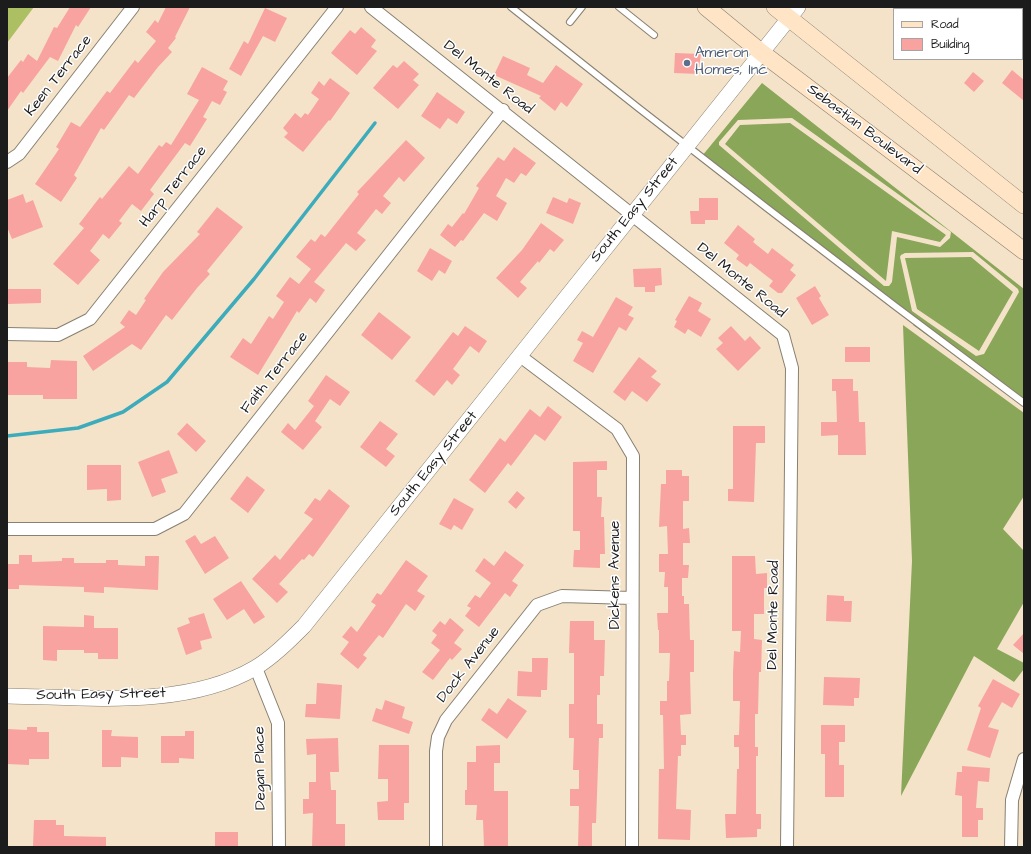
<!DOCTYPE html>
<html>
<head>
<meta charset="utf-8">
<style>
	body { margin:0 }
	#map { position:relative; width:1031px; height:854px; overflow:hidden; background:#f4e3c9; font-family:"Architects Daughter",sans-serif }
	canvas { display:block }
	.frame { position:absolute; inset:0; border:8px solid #1c1c1c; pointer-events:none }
	.legend { position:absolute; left:893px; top:8px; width:130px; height:52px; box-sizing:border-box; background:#fff; border:1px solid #a4a4a4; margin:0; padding:5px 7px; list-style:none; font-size:12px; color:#1c1c1c }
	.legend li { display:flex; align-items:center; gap:8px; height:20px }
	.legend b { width:20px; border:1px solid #a4a4a4 }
</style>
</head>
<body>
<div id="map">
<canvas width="1031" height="854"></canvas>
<div class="frame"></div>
<ul class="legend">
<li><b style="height:5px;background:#ffe4c6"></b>Road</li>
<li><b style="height:11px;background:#f9a3a1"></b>Building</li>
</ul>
</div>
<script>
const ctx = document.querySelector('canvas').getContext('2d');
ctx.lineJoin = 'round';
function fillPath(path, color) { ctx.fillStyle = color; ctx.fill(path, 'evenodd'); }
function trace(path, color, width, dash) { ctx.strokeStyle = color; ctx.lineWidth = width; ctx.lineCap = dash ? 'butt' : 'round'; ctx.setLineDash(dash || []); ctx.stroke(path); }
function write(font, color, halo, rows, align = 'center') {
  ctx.font = font + ' "Architects Daughter",sans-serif'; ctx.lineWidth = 3; ctx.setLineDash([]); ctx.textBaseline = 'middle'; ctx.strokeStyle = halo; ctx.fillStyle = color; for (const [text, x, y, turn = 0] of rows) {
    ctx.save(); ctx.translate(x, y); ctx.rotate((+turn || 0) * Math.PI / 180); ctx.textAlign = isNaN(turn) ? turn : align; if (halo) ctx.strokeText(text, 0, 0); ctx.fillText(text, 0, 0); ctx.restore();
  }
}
fillPath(new Path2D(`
	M7,7H34L7,43Z`), '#acbf63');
fillPath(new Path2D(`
	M762,83L1024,289V406L913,325V322L702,156ZM792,118L951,232L950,238L940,247L897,237L892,282L889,286H884L719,145V142L738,120ZM973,252L1018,289L1019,292L984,354L976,356L912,311L900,257L901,255L905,253Z
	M790,123L946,235L940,242L892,231L886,281L725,144L740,125Z
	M971,257L1013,292L979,351L917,309L905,258Z
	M903,325L1024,413V496L1003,529L1024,551V602L997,649L1024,663V669L1014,682L974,656L901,796L912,561Z`), '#89a659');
trace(new Path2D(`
	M7,436L78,428L123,412L167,382L254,279L375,123`), '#3cabbb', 3.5);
fillPath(new Path2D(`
	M70,7H91L78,27L76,25L58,61L50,57L23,93L21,91L7,111V78L21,60L23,62L28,54L37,61L54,27L57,28Z
	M166,7H190L175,37L176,38L168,48L172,52L158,67L134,98L129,95L104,130L101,128L74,175L77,178L61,202L35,184L59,149L56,147L71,122L80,127L107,91L110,93L135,60L138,63L156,41L146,32L155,20L158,23Z
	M265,8L287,18L275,42L263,36L241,76L229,69L244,41L248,44Z
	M361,27L376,40L371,47L377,51L357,75L331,53L350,30L355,34Z
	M675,53L701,54L698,74L674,73Z
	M503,56L530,68L527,75L543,83L556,65L583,84L567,107L561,102L555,111L539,98L541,96L494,75Z
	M404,61L419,74L413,80L419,85L398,109L373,88L393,65L397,68Z
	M202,67L228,81L223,90L227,92L220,105L212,101L203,117L207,119L190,146L185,143L150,190L154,194L141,211L132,204L119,221L122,223L109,239L103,234L90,251L100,260L78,285L53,264L84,228L79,224L100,197L102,199L129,166L138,174L159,145L162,147L166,142L171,145L199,100L187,94Z
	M1012,70L1024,80V101L1002,83Z
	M973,72L984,81L974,92L964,83Z
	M330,78L350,93L330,121L329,120L303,152L284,137L288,133L283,128L295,113L301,118L305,113L308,115L319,99L311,93L319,81L324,86Z
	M437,92L465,112L457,124L448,118L440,129L421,116Z
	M406,140L425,158L404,182L399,177L383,196L391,203L382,214L376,209L357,233L366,240L356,251L346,243L314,282L325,290L316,303L310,298L299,313L297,311L258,375L230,357L243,338L251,344L269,316L273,319L284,302L276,296L290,277L299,284L311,269L296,257L311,239L315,242L321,234L325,237L359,194L357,192Z
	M514,147L536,163L526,176L521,173L514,183L506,178L496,196L507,203L497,221L484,213L463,241L461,240L455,247L440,235L448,224L452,227L463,213L464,214L479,188L476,186L498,157L504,161Z
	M23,194L26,203L33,200L43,227L12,239L7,227V200Z
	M553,197L567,203L569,198L581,203L573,224L546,213Z
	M699,198H718V220H705V224H691L690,211H699Z
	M217,207L243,227L207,271L210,274L197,288L172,320L166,315L141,350L132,344L93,371L83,356L125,327L120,323L129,310L136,315L146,300L144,299L163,272L200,234L197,232Z
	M541,223L564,240L554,252L550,249L539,263L538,261L520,282L527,288L518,298L496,278L522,250Z
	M738,225L755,239L753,242L768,254L772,248L794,265L790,270L796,275L782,293H778L769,286L773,281L750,263L747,267L736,259L739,255L724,243Z
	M430,248L452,261L445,274L439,270L432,281L417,271Z
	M661,268L662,285L655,286V292H645V287H634L633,269Z
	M815,286L821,296L819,298L829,315L812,325L796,298Z
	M8,289H41V303L8,304Z
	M689,296L702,303L698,311L711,319L701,337L688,329L685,334L674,327L677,321L675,320Z
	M616,297L633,307L628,315L634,318L626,331L619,327L593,373L573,361L583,343L577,340L582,331L593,337Z
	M379,312L411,337L392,360L361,335Z
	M465,326L487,341L479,353L470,346L453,369L460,375L452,385L447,380L434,396L415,381L453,332L458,336Z
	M731,326L745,341L750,336L761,348L738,371L716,349L723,343L718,338Z
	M845,347H870V362H845Z
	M639,357L657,371L651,377L661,384L647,402L632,391L625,401L613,392Z
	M51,360L77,361V399H43V395H7V362H27V367L50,368Z
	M326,375L350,392L340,406L330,399L315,421L322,427L303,450L281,432L288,423L295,430L314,406L308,401Z
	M832,379H853V391H858L859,422H865L866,455H838V435L821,436V422H837L836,391H832Z
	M548,406L562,417L545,441L535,434L511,466L508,463L485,493L469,480L500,438L505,442L530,409L540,417Z
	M380,421L398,434L386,449L395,456L386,467L360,447Z
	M187,423L206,441L196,452L177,434Z
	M733,426H765V443H756L754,502L728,501V489H733Z
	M169,450L178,473L161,479L166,492L152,497L138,462Z
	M607,461V470H597V497H602L601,517H604L605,554H600V568L573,567L574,550H580V531H573V462Z
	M87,465H121V500L107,501V489L87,490Z
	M666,470H682V476H689V501H683V529L689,528L690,543H683V565H689L688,578H682V596H684V604H689L690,640H694V672H690L691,714L680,715L681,735H686V745H681V756H678L676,809L691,810L690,840L658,839L659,769H664L663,715H660V701H667V681H669L670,653H659V630H658L657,613H668V587H664L665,572H659V554H668L667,526L659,527L661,484H666Z
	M247,476L265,490L248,513L230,499Z
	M329,489L350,506L313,557L309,554L304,560L302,559L279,584L288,592L277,603L252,579L275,555L280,560L313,519L304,513L315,498L320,501Z
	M517,491L525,498L516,509L508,502Z
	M454,498L474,509L462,530L454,525L451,530L439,524Z
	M195,535L201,544L215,536L229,558L205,574L185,541Z
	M505,551L524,565L512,581L518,585L510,597L505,593L479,627L465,616L471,608L467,606L475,595L480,598L491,583L475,571L484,558L494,566Z
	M19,555H32V562L62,561V558H74V563H106V560H118V565L145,566V556H159L158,590L104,587V593L84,592V587L19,585V589H7V564H19Z
	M732,556H755L756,574L767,573V588H764V614H754V639L762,640L761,672H759L758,714H755V747H758V756H756V814H761V829H757V837L726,838L725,814H736L737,769H739V747H734V735H739L740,701H733V672L734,651L740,652L741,631H732Z
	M406,560L428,576L417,591L425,596L415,611L406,604L383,638L379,635L363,655L367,658L358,669L340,654L349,642L342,637L351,626L357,632L376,605L371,602L377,593L381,595Z
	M241,581L265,617L254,624L244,609L227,620L213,599Z
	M827,595L844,596V601H852L851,622L826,621Z
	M204,613L212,638L200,641L202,649L186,655L177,628L190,623L188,618Z
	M84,615L94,616V628H118V659H98V653H84V650H57V661L43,660V626L84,627Z
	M450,618L464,630L454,643L462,649L452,660L450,658L433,680L422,672L440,650L431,643L437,635L432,631L440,621L445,625Z
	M570,621H594V640H605L604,676H600V695H597V724H603V738H599L596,823H592V847H578L579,806H570V789H579V770H573L574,738H569V704H574V653H569Z
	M1024,633V654L1013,645Z
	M532,658H548L547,690H541V697L517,696L518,671L532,672Z
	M824,677L860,678L859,698H854V706L823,705Z
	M993,679L1020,694L1012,708L1002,702L988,727L999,730L990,758L967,750L981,708L978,706Z
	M317,683L342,685L340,719L305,717L306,704H316Z
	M508,698L527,711L507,739L481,720L489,708L497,714Z
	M385,700L405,707L402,718L413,722L409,734L372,721L376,708L382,710Z
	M821,725H845V742H839V765H844V797H825V754H821Z
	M27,727H37V732H49V759H29V765L7,764L8,729L27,730Z
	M102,730H112L111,736L138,737V758L121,757V767H102Z
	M185,731H194V759L179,758V763H161V736H185Z
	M338,738L339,772H330L331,790H336V824H345V847H312L313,813L303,814V799H309V782H316V754L307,755L306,739Z
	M379,745H409V803H404V820H378L377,802L388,801V779H378Z
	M500,745V763H494V791H508V847H484L483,820H476L477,805H465V790H467V762H476V746Z
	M962,766L990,768L989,782L978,781L976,808H983V820H978V837H962V796L955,795L957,772H962Z
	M34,820H56V825H64V836L106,837V847L46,846V847H33Z
	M215,832H238V847H215Z`), '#f9a3a1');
const service = new Path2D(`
	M511,7C680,142 851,274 1024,403
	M619,7L654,35
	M570,22L582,7`);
const minor = new Path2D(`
	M371,7L783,335L792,368L787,847
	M985,7L988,9
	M1004,9L1007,7
	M1022,37L1024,38
	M7,162L19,154L133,7
	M7,334L58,335L90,319L337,7
	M520,356L617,429L633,456L632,847
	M7,529H155L184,514L503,110
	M256,668L278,723L279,847
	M436,847V751L438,737L446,720L537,605L562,596L632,598
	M1011,847L1012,800L1024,759`);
const tertiary = new Path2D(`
	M7,696C86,697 185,709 255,668C273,657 289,641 304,626L798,7`);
const secondary = new Path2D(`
	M706,7L762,53L1024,251
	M775,7L1024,205`);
trace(service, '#888072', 8);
trace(minor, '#888072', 14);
trace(tertiary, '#888072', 16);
trace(secondary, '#888072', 18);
trace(service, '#fff', 6);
trace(minor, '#fff', 12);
trace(tertiary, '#fff', 15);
trace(secondary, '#ffe4c6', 17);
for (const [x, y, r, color] of [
	[687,63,4,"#5c6f8a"]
]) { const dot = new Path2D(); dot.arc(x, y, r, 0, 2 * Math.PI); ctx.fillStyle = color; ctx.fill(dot); trace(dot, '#fff', 1.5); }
write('15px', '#4e5e75', '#fff', [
	["Ameron",695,54],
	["Homes, Inc",695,71]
], 'left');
write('15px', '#1c1c1c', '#fff', [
	["Keen Terrace",59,76,-52],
	["Del Monte Road",488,78,38],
	["Sebastian Boulevard",864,130,37],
	["Harp Terrace",174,187,-52],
	["South Easy Street",635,210,-51],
	["Del Monte Road",741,281,39],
	["Faith Terrace",275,373,-52],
	["South Easy Street",434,464,-51],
	["Dickens Avenue",616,575,-90],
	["Del Monte Road",774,615,-89],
	["Dock Avenue",469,665,-52],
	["South Easy Street",101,695,-1],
	["Degan Place",261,768,-91]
]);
</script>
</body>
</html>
